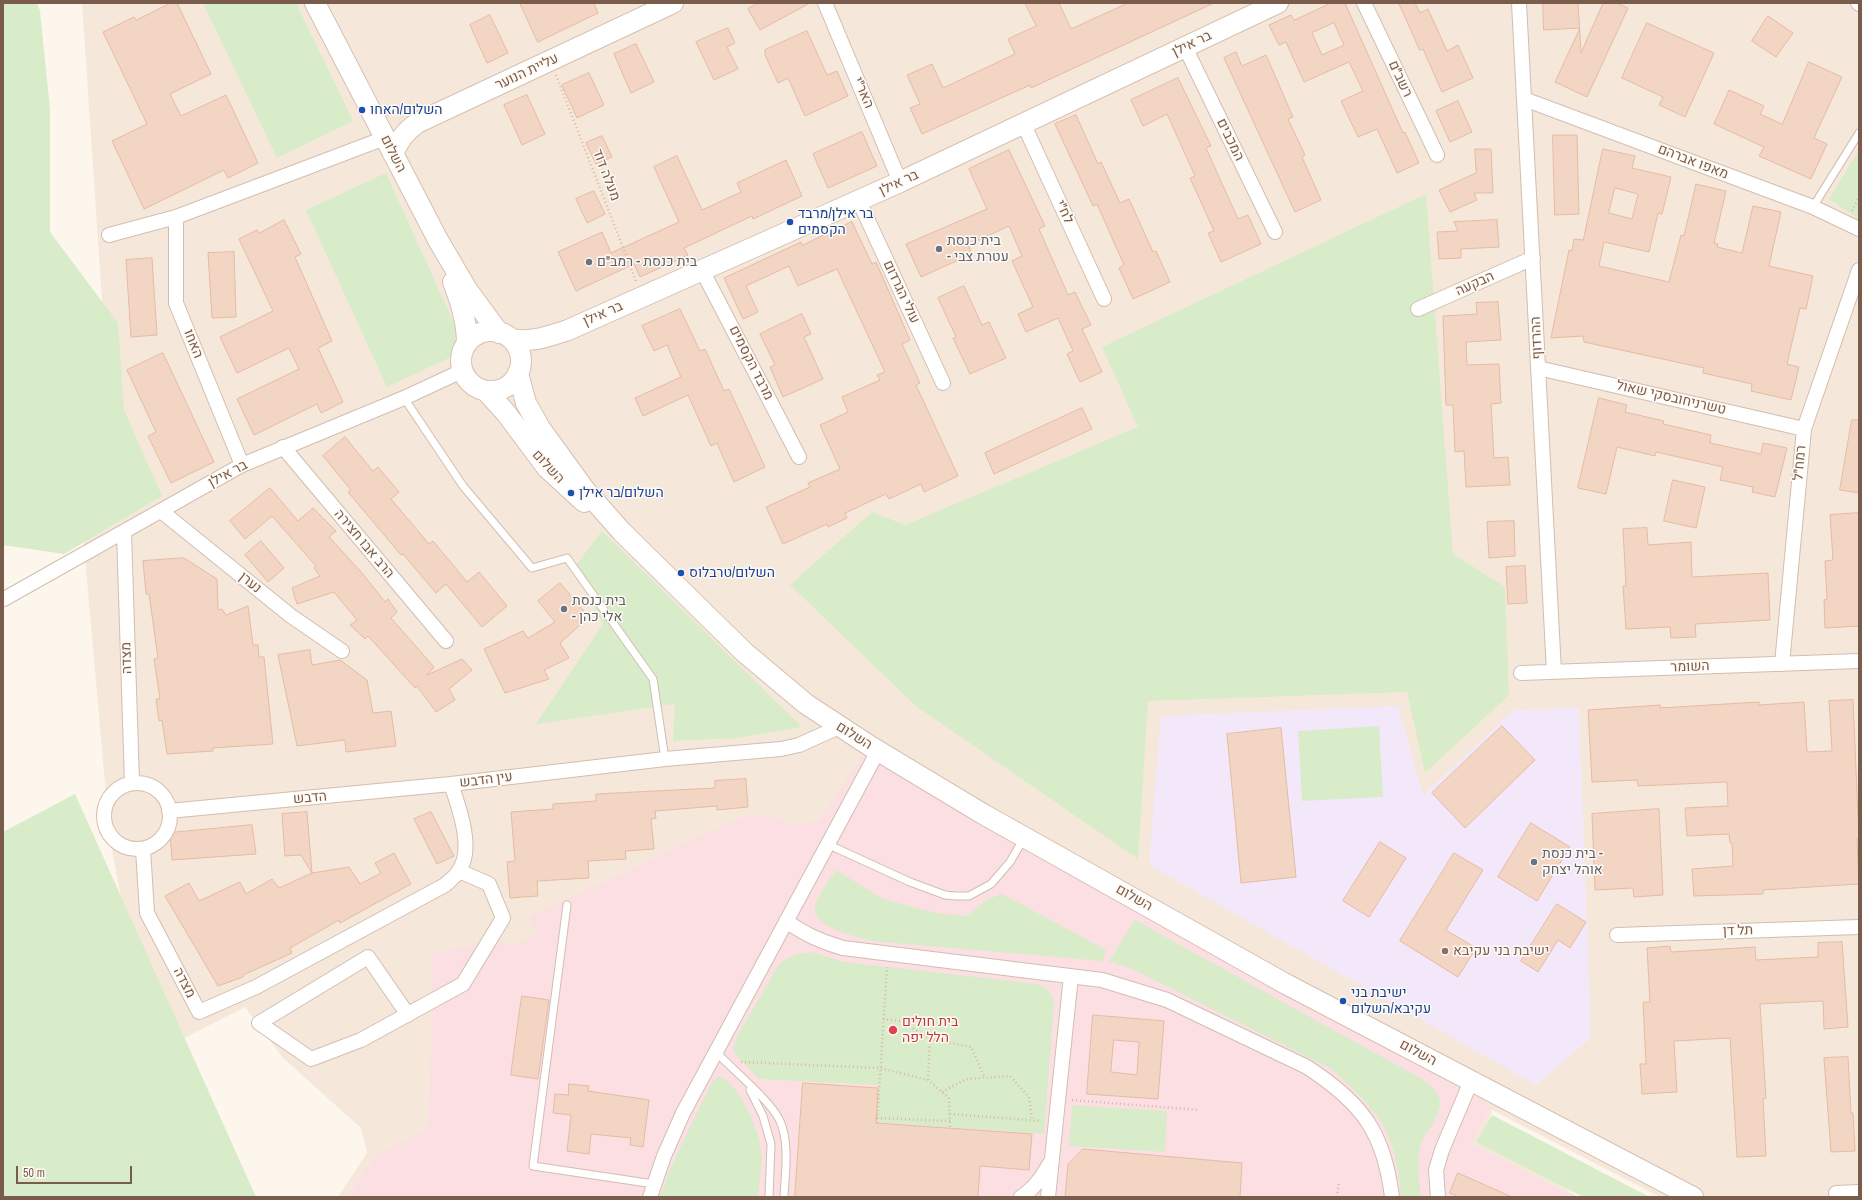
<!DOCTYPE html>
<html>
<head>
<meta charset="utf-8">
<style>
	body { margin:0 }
	#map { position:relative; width:1862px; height:1200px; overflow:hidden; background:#fdf6ec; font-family:"Archivo Narrow",sans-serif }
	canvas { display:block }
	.frame { position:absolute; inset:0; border:4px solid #7a5c4d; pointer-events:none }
	.scale { position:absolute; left:16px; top:1166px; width:116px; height:18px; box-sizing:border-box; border:2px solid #7a5c4d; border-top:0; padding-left:5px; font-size:12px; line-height:14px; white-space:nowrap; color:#7a5c4d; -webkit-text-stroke:3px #fffaf3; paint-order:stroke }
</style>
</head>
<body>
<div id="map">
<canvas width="1862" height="1200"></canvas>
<div class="frame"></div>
<div class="scale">50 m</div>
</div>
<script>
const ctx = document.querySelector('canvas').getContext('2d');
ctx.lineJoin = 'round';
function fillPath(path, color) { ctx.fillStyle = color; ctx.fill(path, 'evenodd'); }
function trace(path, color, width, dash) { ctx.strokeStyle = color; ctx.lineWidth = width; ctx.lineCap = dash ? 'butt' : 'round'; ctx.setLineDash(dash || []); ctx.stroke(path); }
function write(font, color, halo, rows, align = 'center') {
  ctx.font = font + ' "Archivo Narrow",Heebo,sans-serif'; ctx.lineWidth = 3; ctx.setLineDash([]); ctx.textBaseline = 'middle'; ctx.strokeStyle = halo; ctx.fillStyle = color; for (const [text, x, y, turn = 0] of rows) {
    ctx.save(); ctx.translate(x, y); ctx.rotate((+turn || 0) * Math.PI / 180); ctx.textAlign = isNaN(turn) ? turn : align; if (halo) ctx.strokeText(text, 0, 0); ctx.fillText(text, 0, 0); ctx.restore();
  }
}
fillPath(new Path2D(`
	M82,3H1859V1197H1660L1492,1110L1485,1134L1578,1197H338L367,1153L361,1128L283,1058L245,1007L161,1050L126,923L110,840L82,524L104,330Z`), '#f5e8da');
fillPath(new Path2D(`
	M1398,706L1423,795L1514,710L1579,708L1591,1038L1536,1085L1149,865L1161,716Z`), '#f3e8fa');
fillPath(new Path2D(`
	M863,755L1491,1106L1471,1144L1574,1197H348L376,1155L429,1129L433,954L497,941L515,946L537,933L529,917L744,816L784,818L785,826L819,821Z`), '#fbdfe3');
fillPath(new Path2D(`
	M3,3H37L40,11L50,109V232L118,323L124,410L162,496L64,554L3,545Z
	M203,3H296L353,121L277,158Z
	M1859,150V219L1829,199Z
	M386,173L466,350L387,387L306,210Z
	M1426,194L1453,554L1505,587L1509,695L1425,773L1407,692L1148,701L1138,859L916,706L790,585L872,512L905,525L1138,427L1102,347Z
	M602,531L802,727L737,738L673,741L675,704L536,724L603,624L574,568Z
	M1379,726L1383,797L1302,801L1298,731Z
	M75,794L256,1197H3V832Z
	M836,870L883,899L936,913L967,916L986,900L1002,894L1106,950L1103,961L872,941C856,936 810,928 815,905C816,898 832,877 836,870Z
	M1135,920L1422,1079C1445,1096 1444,1104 1430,1128C1427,1132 1423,1137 1422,1141C1416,1159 1419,1179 1421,1197H1401C1399,1168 1393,1135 1374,1112C1361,1096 1346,1082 1330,1068L1130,968L1109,961Z
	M811,952L844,962L1029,983C1045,986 1049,986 1054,1003L1044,1134L875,1122L878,1085L759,1079L735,1054L733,1049L737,1037L779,964C789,956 798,953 811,952Z
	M719,1076C740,1084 759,1130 761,1151C763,1166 760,1182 757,1197H660L671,1167L708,1090L714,1080Z
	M1072,1105L1167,1111L1165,1152L1069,1146Z
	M1492,1115L1634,1189L1650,1197H1583L1476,1142Z`), '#d8ecc9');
const building = new Path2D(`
	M171,3H177L211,74L170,94L181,116L226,95L258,163L228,178L224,170L144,209L112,141L147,124L103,32L134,17L136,20Z
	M520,3H594L598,13L538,42Z
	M758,3H810L760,30L748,9Z
	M1025,3H1059L1071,29L1128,3H1214L1031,88L1030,85L922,134L910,108L920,104L907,75L932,64L943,88L1015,54L1008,39L1036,26Z
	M1331,3H1345L1403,133L1405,132L1419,163L1397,173L1377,129L1358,137L1341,101L1363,91L1349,62L1304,82L1286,42L1279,45L1269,25L1291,15L1294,20ZM1334,23L1344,45L1322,55L1312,33Z
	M1399,3H1415L1420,13L1428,9L1447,51L1458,45L1473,78L1442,92L1423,49L1420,50Z
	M1543,3H1578L1581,53L1603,3H1617L1628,8L1587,97L1555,82L1580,28L1544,30Z
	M490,15L508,53L487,63L470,25Z
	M1768,16L1793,33L1776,57L1752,41Z
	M1647,23L1714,53L1685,117L1659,105L1663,97L1622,78Z
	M728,28L735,43L727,47L738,69L714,80L696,42Z
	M807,31L827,75L837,71L848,96L805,116L788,78L778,83L765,55V50Z
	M636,44L654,82L631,93L614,54Z
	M1236,52L1242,66L1266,55L1293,117L1288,119L1305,155L1302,157L1321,200L1295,212L1224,58Z
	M1809,62L1842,77L1814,138L1827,144L1811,179L1759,156L1764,147L1714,124L1729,90L1764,106L1760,114L1782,124Z
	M589,73L604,105L577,118L562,85Z
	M1178,78L1211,146L1206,148L1238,219L1248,215L1261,244L1221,262L1208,233L1214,231L1190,178L1195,176L1167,114L1143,126L1131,100Z
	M527,95L545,134L522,145L504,105Z
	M1458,101L1472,132L1450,142L1436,111Z
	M1076,115L1098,164L1101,162L1120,203L1129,199L1153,252L1156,251L1170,282L1133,299L1119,268L1124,265L1097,204L1093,206L1055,124Z
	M862,132L877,166L828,188L813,154Z
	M1553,135H1577L1579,214L1555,215Z
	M602,136L612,157L596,164L586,143Z
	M1475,149H1491L1493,193H1474L1477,200L1450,212L1439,190L1476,173Z
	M1603,149L1635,156L1632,168L1671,177L1662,214L1658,213L1649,252L1604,242L1599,266L1669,282L1681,235L1684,236L1696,184L1726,191L1714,243L1718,244L1717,247L1742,253L1753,206L1781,212L1769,266L1813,276L1806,309L1800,308L1787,364L1799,367L1791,400L1751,391L1752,384L1703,373L1704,368L1584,342L1583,336L1551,338L1569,250L1572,251L1574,239L1583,240ZM1615,188L1638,194L1632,219L1609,213Z
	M1009,150L1045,226L1039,229L1068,295L1075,292L1091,325L1082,329L1102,372L1080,382L1067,354L1073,351L1058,318L1026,332L1018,314L1033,307L1012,261L1022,256L1009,226L968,245L972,254L921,277L906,244L987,209L969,169Z
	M677,156L702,210L741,192L737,183L786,160L802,196L753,219L752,216L684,248L688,255L640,277L634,264L576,291L558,252L602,232L611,253L679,222L654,167Z
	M594,191L605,214L587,223L576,199Z
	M284,220L301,254L295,257L332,341L318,348L343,402L321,413L317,404L254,435L237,399L299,369L289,348L237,373L220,337L273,311L239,239L257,230L259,233Z
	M1497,220L1499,247L1461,249V258L1439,259L1437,232L1458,231L1454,222Z
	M852,222L872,264L876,262L910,340L902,344L920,383L916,385L958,476L924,492L921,484L889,499L886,494L845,513L847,518L828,527L827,524L783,544L766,507L810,487L808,483L840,469L820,425L848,412L842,397L880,380L877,375L885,372L837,269L798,286L789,266L746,286L758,312L743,319L724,278L801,242L802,245Z
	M234,252L236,317L212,318L208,253Z
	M152,258L157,335L131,337L126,260Z
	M964,286L982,325L989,322L1006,358L970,374L953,338L956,337L938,298Z
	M1498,302L1501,340L1466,342L1467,365L1499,364L1501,403L1491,404L1494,458L1508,457L1510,485L1466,487L1464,451L1455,452L1453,405H1446L1443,316L1477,314L1476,303Z
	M680,309L700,351L705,349L724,391L729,389L765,467L734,482L717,443L711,446L688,395L643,416L635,398L681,377L667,345L654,351L642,326Z
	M802,314L811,334L804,337L823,379L783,397L770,367L775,365L760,334Z
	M163,353L214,462L171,483L148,436L156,432L127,370Z
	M1599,398L1627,405L1625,412L1664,421L1663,424L1711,435L1710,443L1761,454L1763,443L1787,448L1775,497L1752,492L1753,487L1720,480L1723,467L1656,452L1655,456L1617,447L1606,494L1578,488Z
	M1082,408L1092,429L994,474L985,453Z
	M1852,420H1859V493L1840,490Z
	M345,437L373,471L378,467L399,492L391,499L429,544L433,541L467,582L479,572L507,606L482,627L446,584L436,593L403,554L401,555L348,492L351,490L323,456Z
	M1673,480L1705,487L1696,528L1664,521Z
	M270,488L298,521L313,508L336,531L329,537L362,573L385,602L388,599L397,612L391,618L434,667L427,675L462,659L472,670L449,689L455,700L436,712L417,686L415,688L368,636L365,639L350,625L357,620L334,592L297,604L292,588L320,576L314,568L316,566L272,516L245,539L230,521Z
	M1859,513V626L1825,628L1824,600L1827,599L1825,561L1833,560L1830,515Z
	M1514,521L1515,556L1489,558L1487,522Z
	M1647,528L1648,545L1691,542L1692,577L1768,573L1770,620L1695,624L1696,637L1671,638L1670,627L1626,629L1623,586H1626L1623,529Z
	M261,541L284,568L268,582L245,555Z
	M184,558L217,579L218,610L222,609L226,615L248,606L253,645H258L259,657H264L273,744L213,748V751L167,754L162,720L159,721L156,699H160L154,659L158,658L149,594H146L143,561Z
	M1525,566L1527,603L1508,604L1506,567Z
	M560,583L589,617L560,643L569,658L544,670L549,679L505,693L484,649L523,631L528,638L555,622L538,601Z
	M310,650L312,665L340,660L367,680L373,713L391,711L396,746L346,752L345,740L297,746L278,655Z
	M1853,700L1859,839H1857L1859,884L1763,890V894L1694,896L1692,869L1733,866L1732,843H1730L1729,834L1687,836L1685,808L1728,806L1727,782L1638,786L1637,780L1592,782L1588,710L1660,705V708L1759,702V705L1804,702L1807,752L1832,751L1829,701Z
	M1502,726L1535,760L1465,828L1432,793Z
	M1281,728L1296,877L1241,883L1227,734Z
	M746,779L748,807L717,810V806L655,811L656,818L651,819L654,849L625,851L626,859L588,861L589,878L537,881L538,896L510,898L507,862L515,861L511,812L553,809V804L596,801V794L715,788V781Z
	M1659,809L1663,895L1634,897L1633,888L1595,890L1592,814Z
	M307,812L312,873L349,867L360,884L381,873L375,863L394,853L411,884L340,923L339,920L290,948L292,953L243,975V977L218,986L165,896L189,883L199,901L240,882L246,894L272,879L279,888L312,873L301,855L285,856L282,814Z
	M431,812L454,856L437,864L414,819Z
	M1531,823L1570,847L1537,901L1498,877Z
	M252,825L256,854L172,860L170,833Z
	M1380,842L1406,858L1369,917L1343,901Z
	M1454,853L1483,870L1446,930L1476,948L1458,977L1400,941Z
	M1557,904L1586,922L1570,948L1558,940L1538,972L1521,961Z
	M1842,942L1848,1027L1824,1029L1823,1001L1760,1004L1766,1098L1763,1099L1766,1156L1737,1157L1730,1038L1674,1041L1677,1092L1642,1094L1640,1064H1646L1643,1002H1650L1647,948L1670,946L1671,952L1755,947L1756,960L1818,957V943Z
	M522,996L549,1000L538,1079L511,1075Z
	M1093,1015L1164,1021L1158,1099L1087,1094ZM1114,1040L1139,1042L1137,1075L1111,1072Z
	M1848,1057L1851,1113H1853L1855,1151L1831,1152L1824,1058Z
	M803,1083L878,1088L876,1123L1032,1134L1029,1170L980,1166L978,1197H795Z
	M569,1084L589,1086L588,1091L649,1100L643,1147L630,1145L631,1138L591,1134L589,1154L567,1151L571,1115L553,1113L555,1094L568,1095Z
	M1083,1149L1242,1163L1240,1197H1065L1068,1165Z
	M1458,1173L1512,1197H1459L1450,1193Z`);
fillPath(building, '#f3d5c3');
trace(building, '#e6bba3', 1);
const lane = new Path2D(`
	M1813,207L1859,133
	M404,398L463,486L532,568L567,558L653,679L665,759
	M827,844L910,882L945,895L956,896H969L991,884L1010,862L1024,838
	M567,905L533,1166L654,1184
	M716,1052C732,1069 771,1101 780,1121C790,1144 785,1173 784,1197
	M750,1090L763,1116L771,1144L769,1197`);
const street = new Path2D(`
	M825,3L900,182
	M1364,3L1437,155
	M1519,3L1554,672
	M1858,3L1859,4
	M1185,47L1275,232
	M1524,99L1813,207L1859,229
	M1024,125L1104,299
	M859,201L943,383
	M176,217V303L242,465
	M109,235L176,217L385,138
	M702,270L799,457
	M1418,309L1533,258
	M1538,368L1804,429
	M283,447L446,641
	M161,511L291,616L342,651
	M124,532L132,783
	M4,599L242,465L404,398L462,371
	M1782,664L1804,429L1859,270
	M1521,673L1859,661
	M104 816a33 33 0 1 1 66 0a33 33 0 1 1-66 0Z
	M169,811L451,784
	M143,849L147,913L199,1012L256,987L445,885C449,881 455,877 458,872C475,851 459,807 451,784L665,759L781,749L799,745L839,727
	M786,921C806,935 820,941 843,948L1102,980L1167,1000L1307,1067C1362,1103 1384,1132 1392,1197
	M1617,935L1859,927
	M408,1015L368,957L259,1023L311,1059L361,1040L463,984L503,918L489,884L459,871
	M1836,1193L1859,1192
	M650,1197L664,1156L683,1113L878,751
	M1021,1197C1034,1189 1042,1177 1050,1163
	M1048,1197L1071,976
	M1438,1197L1436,1170L1442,1150L1471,1081`);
const secondary = new Path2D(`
	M315,3L438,240L468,291L499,333
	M393,154C399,140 405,132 417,123L673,3
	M453,282C461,302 467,321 467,343
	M461 361a30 30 0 1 1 60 0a30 30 0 1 1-60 0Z
	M512,339C532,343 549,336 568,330L900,182L1278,3
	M518,373L526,403L540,428L585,490L622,532L744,652L806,704L870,746L983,814L1284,983L1693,1197
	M486,391L506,413L547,468L584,502`);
trace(lane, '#d1beb0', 9);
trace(street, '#d1beb0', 16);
trace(secondary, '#d6c0b0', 22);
trace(new Path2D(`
	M556,75L636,281
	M1852,211L1859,197
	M883,1019L901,1021L930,1039L928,1080
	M930,1039L971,1047L985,1078
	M741,1062L880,1068L928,1080L949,1098L950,1128
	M942,1092L966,1079L1010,1076L1029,1097L1032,1120
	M1072,1100L1199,1110
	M950,1114L1041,1121
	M877,1118L950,1121
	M877,1123L887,967
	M1337,1197L1339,1183`), '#d9b8a5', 2.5, [1, 3]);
trace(lane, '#fff', 7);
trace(street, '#fff', 14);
trace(secondary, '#fff', 20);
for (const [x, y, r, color] of [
	[362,110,4,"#1a4fb4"],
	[790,222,4,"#1a4fb4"],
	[939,249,4,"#6b7280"],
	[589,262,4,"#6b7280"],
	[571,493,4,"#1a4fb4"],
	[681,573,4,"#1a4fb4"],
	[564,609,4,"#6b7280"],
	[1534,862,4,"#6b7280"],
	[1445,951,4,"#8d6e63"],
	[1343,1001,4,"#1a4fb4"],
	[893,1030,5,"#e0444e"]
]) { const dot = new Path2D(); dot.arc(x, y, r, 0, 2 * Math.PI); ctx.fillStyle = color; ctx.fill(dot); trace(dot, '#fffaf3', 1.5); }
write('14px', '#7a5c4d', '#fffaf3', [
	["בר אילן",1192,44,-26],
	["עליית הנוער",527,72,-25],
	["רשב\"ם",1400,79,65],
	["האר\"י",863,93,67],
	["המכבים",1230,140,64],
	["השלום",393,154,63],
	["מאפו אברהם",1693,162,21],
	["מעלה דוד",606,175,69],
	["בר אילן",899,183,-25],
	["לח\"י",1064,212,65],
	["הבקעה",1475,284,-24],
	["עולי הגרדום",901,292,65],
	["בר אילן",603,314,-24],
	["ההרדוף",1537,338,-93],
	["האחו",193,344,68],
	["מרבד הקסמים",751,363,63],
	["טשרניחובסקי שאול",1671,398,13],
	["רמח\"ל",1800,463,-85],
	["השלום",548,467,47],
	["בר אילן",228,474,-28],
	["הרב אבו חצירה",364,544,50],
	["נערן",250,583,39],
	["מצדה",127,658,-92],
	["השומר",1690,667,-2],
	["השלום",854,736,32],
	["עין הדבש",486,780,-7],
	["הדבש",310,798,-5],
	["השלום",1134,898,29],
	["תל דן",1738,931,-2],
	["מצדה",184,983,62],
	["השלום",1418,1053,28]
]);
write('14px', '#164399', '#fffaf3', [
	["השלום/האחו",370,110],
	["בר אילן/מרבד",798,214],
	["הקסמים",798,230],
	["השלום/בר אילן",579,493],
	["השלום/טרבלוס",689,573],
	["ישיבת בני",1351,993],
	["עקיבא/השלום",1351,1009]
], 'left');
write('14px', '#5b616d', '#fffaf3', [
	["בית כנסת",947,241],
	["- עטרת צבי",947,257],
	["בית כנסת - רמב\"ם",597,262],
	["בית כנסת",572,601],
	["- אלי כהן",572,617],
	["בית כנסת -",1542,854],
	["אוהל יצחק",1542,870]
], 'left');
write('14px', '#785e54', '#fffaf3', [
	["ישיבת בני עקיבא",1453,951]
], 'left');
write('14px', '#be3a42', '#fffaf3', [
	["בית חולים",902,1022],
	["הלל יפה",902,1038]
], 'left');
</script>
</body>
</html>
